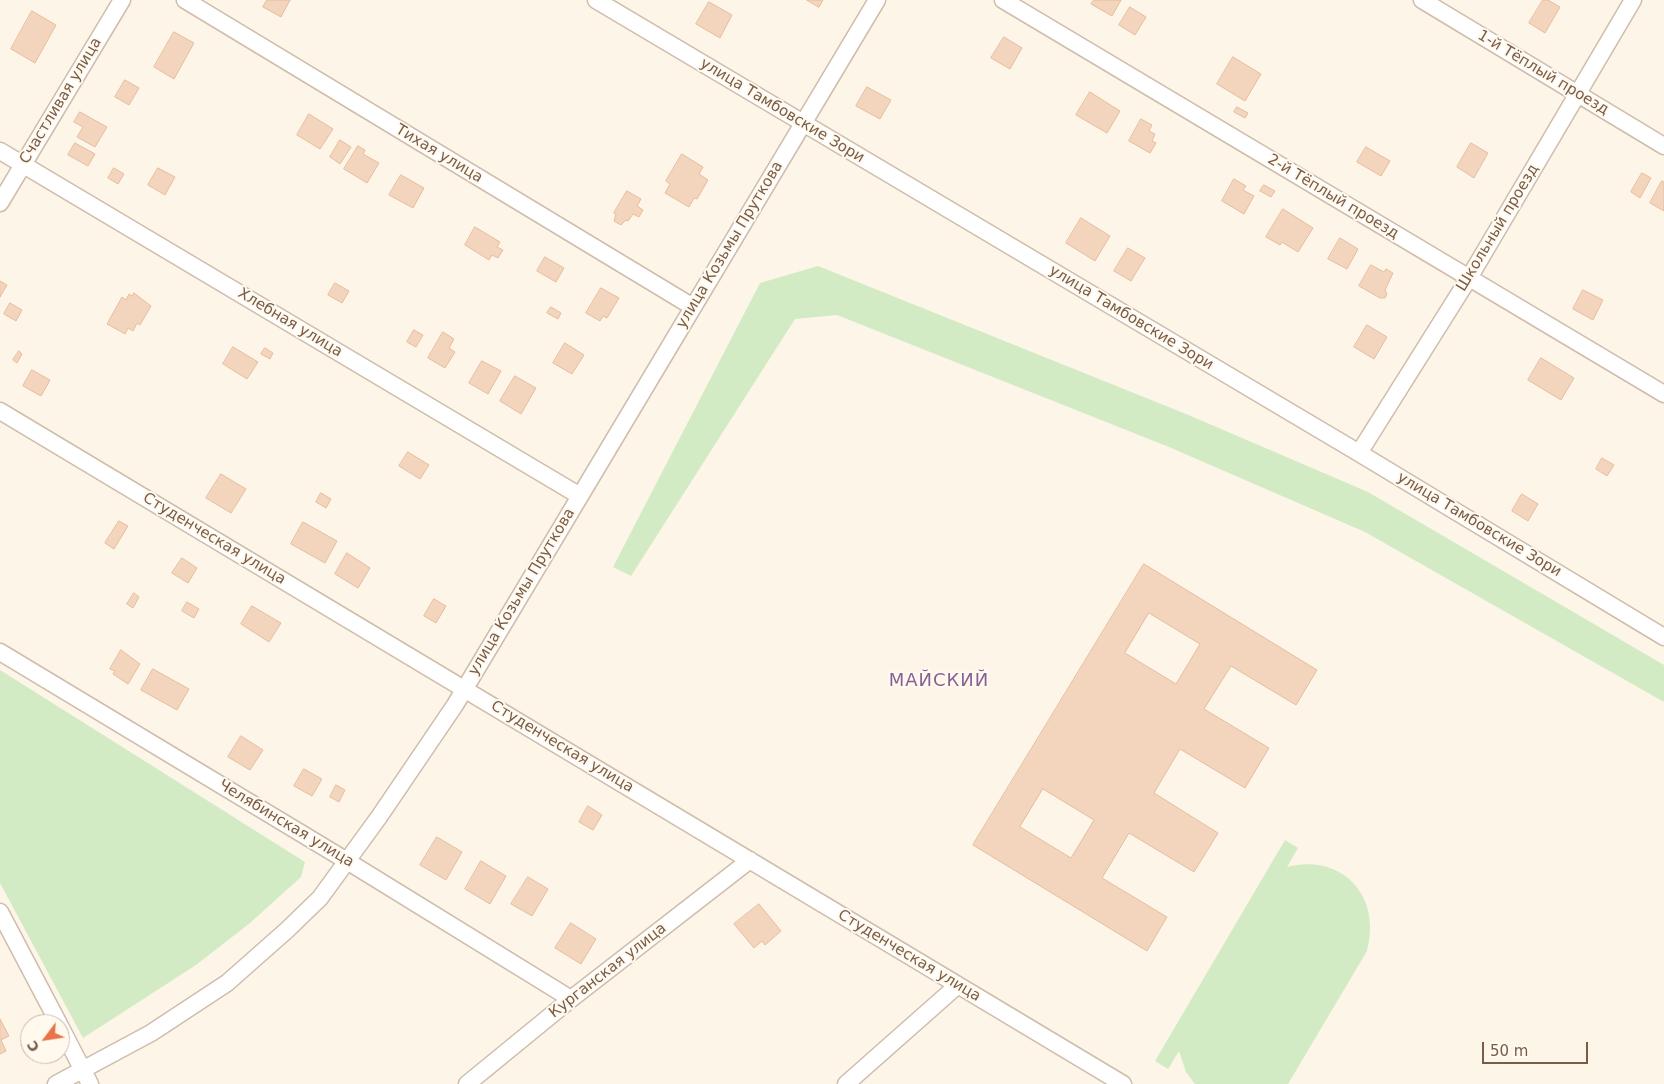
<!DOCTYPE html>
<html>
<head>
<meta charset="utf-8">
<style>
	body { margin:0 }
	#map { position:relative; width:1664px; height:1084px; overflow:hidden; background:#fdf5e7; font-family:"DejaVu Sans",sans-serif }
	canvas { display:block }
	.north { position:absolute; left:20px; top:1014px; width:50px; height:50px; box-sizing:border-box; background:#fff9ee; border:1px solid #c9baac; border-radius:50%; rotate:239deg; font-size:14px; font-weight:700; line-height:20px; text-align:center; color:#785c4a }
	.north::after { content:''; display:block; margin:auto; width:18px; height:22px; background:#e97449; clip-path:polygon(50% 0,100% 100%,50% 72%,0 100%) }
	.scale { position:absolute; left:1482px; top:1042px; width:106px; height:22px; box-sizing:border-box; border:2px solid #785c4a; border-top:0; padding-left:6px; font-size:15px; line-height:18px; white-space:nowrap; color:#785c4a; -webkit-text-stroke:4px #fff9ee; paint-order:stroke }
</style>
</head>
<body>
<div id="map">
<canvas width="1664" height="1084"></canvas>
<div class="north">С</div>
<div class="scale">50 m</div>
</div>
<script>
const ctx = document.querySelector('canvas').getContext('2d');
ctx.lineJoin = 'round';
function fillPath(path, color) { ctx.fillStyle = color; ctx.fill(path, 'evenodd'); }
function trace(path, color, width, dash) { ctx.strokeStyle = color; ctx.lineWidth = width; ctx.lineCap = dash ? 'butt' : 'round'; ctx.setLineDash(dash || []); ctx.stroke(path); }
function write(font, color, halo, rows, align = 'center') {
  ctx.font = font + ' "DejaVu Sans",sans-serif'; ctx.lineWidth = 4; ctx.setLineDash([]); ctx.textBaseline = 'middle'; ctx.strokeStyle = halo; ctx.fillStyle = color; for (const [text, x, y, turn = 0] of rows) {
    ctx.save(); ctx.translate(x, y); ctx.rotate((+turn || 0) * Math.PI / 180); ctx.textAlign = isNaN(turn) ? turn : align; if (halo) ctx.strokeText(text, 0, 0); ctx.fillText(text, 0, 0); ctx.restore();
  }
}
fillPath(new Path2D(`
	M818,266L1186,414L1368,492L1664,665V702L1365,532L1169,447L837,315L795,319L631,576L613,567L760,283Z
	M0,670L305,862L301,877L250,923L196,965L83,1038L0,883Z
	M1285,840L1298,848L1287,867C1343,853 1382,897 1367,951L1288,1084H1195L1186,1072L1179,1051L1168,1069L1155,1061Z`), '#d2ebc4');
const building = new Path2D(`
	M267,0H290L281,17L263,7Z
	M807,0H823L819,7Z
	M1094,0H1121L1112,16L1091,4Z
	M1543,0H1548L1560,7L1545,33L1529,23Z
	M709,2L732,15L720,38L696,24Z
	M1130,7L1146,17L1135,35L1119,25Z
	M32,11L56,25L35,63L11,49Z
	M174,32L194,43L174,79L154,67Z
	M1004,37L1022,48L1010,69L991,58Z
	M1233,57L1261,74L1245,101L1217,84Z
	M125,80L139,88L129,105L115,97Z
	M867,87L891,100L880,119L856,106Z
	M1090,92L1120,111L1107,133L1076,115Z
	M1237,107L1248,113L1245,118L1234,112Z
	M80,112L107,127L95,147L77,137L83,127L74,122Z
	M309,114L333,129L320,149L297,135Z
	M1141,119L1152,125L1149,131L1155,134L1152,141L1156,143L1150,153L1129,141Z
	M340,140L351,147L340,164L330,157Z
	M75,143L95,154L88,166L68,155Z
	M1471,143L1488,153L1474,178L1457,167Z
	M358,146L365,150L363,154L379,163L367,183L344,169Z
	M1366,147L1390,161L1381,176L1357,162Z
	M682,154L703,167L699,174L708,180L697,199L694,198L689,207L665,193L670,184L666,181Z
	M114,168L124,174L118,184L108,178Z
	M158,168L175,177L165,195L148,185Z
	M1642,173L1651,178L1640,198L1631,192Z
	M401,175L424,188L413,208L389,195Z
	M1234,179L1246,186L1243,190L1254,196L1244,214L1222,201Z
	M1662,181L1664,182V211L1650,203Z
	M1264,185L1275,191L1271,197L1260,191Z
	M627,191L641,199L637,206L643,210L639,217L633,214L628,221L626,220L621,225L614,221L616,214L614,213Z
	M1283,209L1313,228L1298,252L1282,242L1280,245L1266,237Z
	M1081,218L1110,236L1095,261L1066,243Z
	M475,227L500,242L497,247L503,250L498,258L492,255L489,260L465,245Z
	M1340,238L1358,249L1347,269L1328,259Z
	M1128,248L1145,258L1131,281L1114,271Z
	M545,257L564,268L556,282L537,271Z
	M1371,265L1384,272L1386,269L1393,273L1385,290L1387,294L1385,298H1380L1359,286Z
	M0,281L7,285L0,297Z
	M335,283L349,291L342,303L328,295Z
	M601,288L619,298L607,318L603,316L600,321L586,313Z
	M1583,290L1603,300L1593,320L1573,309Z
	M134,293L151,306L140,325L137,323L133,331L128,328L125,334L107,324L122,297L126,300L129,294L132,296Z
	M10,303L22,310L16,321L4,314Z
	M551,307L561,313L558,319L547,313Z
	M1367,325L1387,337L1374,359L1354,347Z
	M414,330L423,335L416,347L407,342Z
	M443,332L454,339L449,348L455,352L445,368L428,358Z
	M565,343L584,355L572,374L553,363Z
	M233,347L258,362L247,379L223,364Z
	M265,348L273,353L270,359L261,354Z
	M19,351L22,354L17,363L13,360Z
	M1541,358L1574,378L1561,400L1528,380Z
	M482,361L501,371L488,394L469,383Z
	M32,370L50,380L41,396L23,386Z
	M515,376L536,388L521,414L500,401Z
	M408,452L429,465L420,479L399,466Z
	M1602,458L1614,465L1607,476L1596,469Z
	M221,474L246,489L231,513L206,498Z
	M321,493L331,499L326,508L316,502Z
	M1522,494L1538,504L1528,521L1512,511Z
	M119,521L128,526L114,549L105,543Z
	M303,522L337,541L325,563L291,544Z
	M347,553L370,568L358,588L335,574Z
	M182,558L197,568L188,583L172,573Z
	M1144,564L1317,670L1296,705L1231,666L1204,709L1269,748L1245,788L1180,749L1154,793L1218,833L1194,872L1129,833L1102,878L1167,917L1147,951L973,845ZM1149,613L1200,644L1176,684L1125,653ZM1043,789L1094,820L1071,858L1020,827Z
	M134,593L139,597L133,608L127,604Z
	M434,599L446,606L436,623L424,616Z
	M187,602L199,609L194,618L182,611Z
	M252,606L281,623L269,642L241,624Z
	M121,650L140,664L128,684L113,674L115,671L110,669Z
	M153,669L189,689L177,710L141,690Z
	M241,736L263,750L250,770L228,757Z
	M304,769L322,779L312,796L294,786Z
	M336,785L345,790L339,802L330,797Z
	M588,806L602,815L593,830L579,822Z
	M437,837L462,852L446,880L420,865Z
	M481,861L506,876L490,904L465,889Z
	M528,877L548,889L532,916L511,904Z
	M759,904L781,931L765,945L762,941L754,948L734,924Z
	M571,923L596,939L581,964L555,948Z
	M0,1019L9,1036L1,1040L6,1051L0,1054Z`);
fillPath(building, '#f3d5bd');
trace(building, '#e6bc9d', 1);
const minor = new Path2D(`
	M185,0L693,307
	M596,0L1359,453L1664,637
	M1003,0L1664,394
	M1422,0L1664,146
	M0,151L580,496
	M0,203L122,0
	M0,411L1123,1084
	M1359,453L1469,278L1633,0
	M0,652L347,861L571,999
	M0,912L59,1024
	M60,1026L90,1084
	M56,1084L151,1033L227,983L287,930L320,898L379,817L455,705L877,0
	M467,1084L571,999L750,860
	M846,1084L958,985`);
trace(minor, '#cfbdac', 19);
trace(minor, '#fff', 16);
write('15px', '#785c4a', '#fff9ee', [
	["1-й Тёплый проезд",1543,73,31],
	["Счастливая улица",61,101,-59],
	["улица Тамбовские Зори",782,111,31],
	["Тихая улица",439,154,31],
	["2-й Тёплый проезд",1333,197,31],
	["Школьный проезд",1498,228,-59],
	["улица Козьмы Пруткова",730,245,-59],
	["улица Тамбовские Зори",1131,318,31],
	["Хлебная улица",290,323,31],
	["улица Тамбовские Зори",1479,525,31],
	["Студенческая улица",214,539,31],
	["улица Козьмы Пруткова",522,592,-59],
	["Студенческая улица",562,747,31],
	["Челябинская улица",286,824,31],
	["Студенческая улица",909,956,31],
	["Курганская улица",608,971,-38]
]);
ctx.letterSpacing = '1px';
write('18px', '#856294', '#fff9ee', [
	["МАЙСКИЙ",939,681]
]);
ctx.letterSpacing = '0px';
</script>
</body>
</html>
